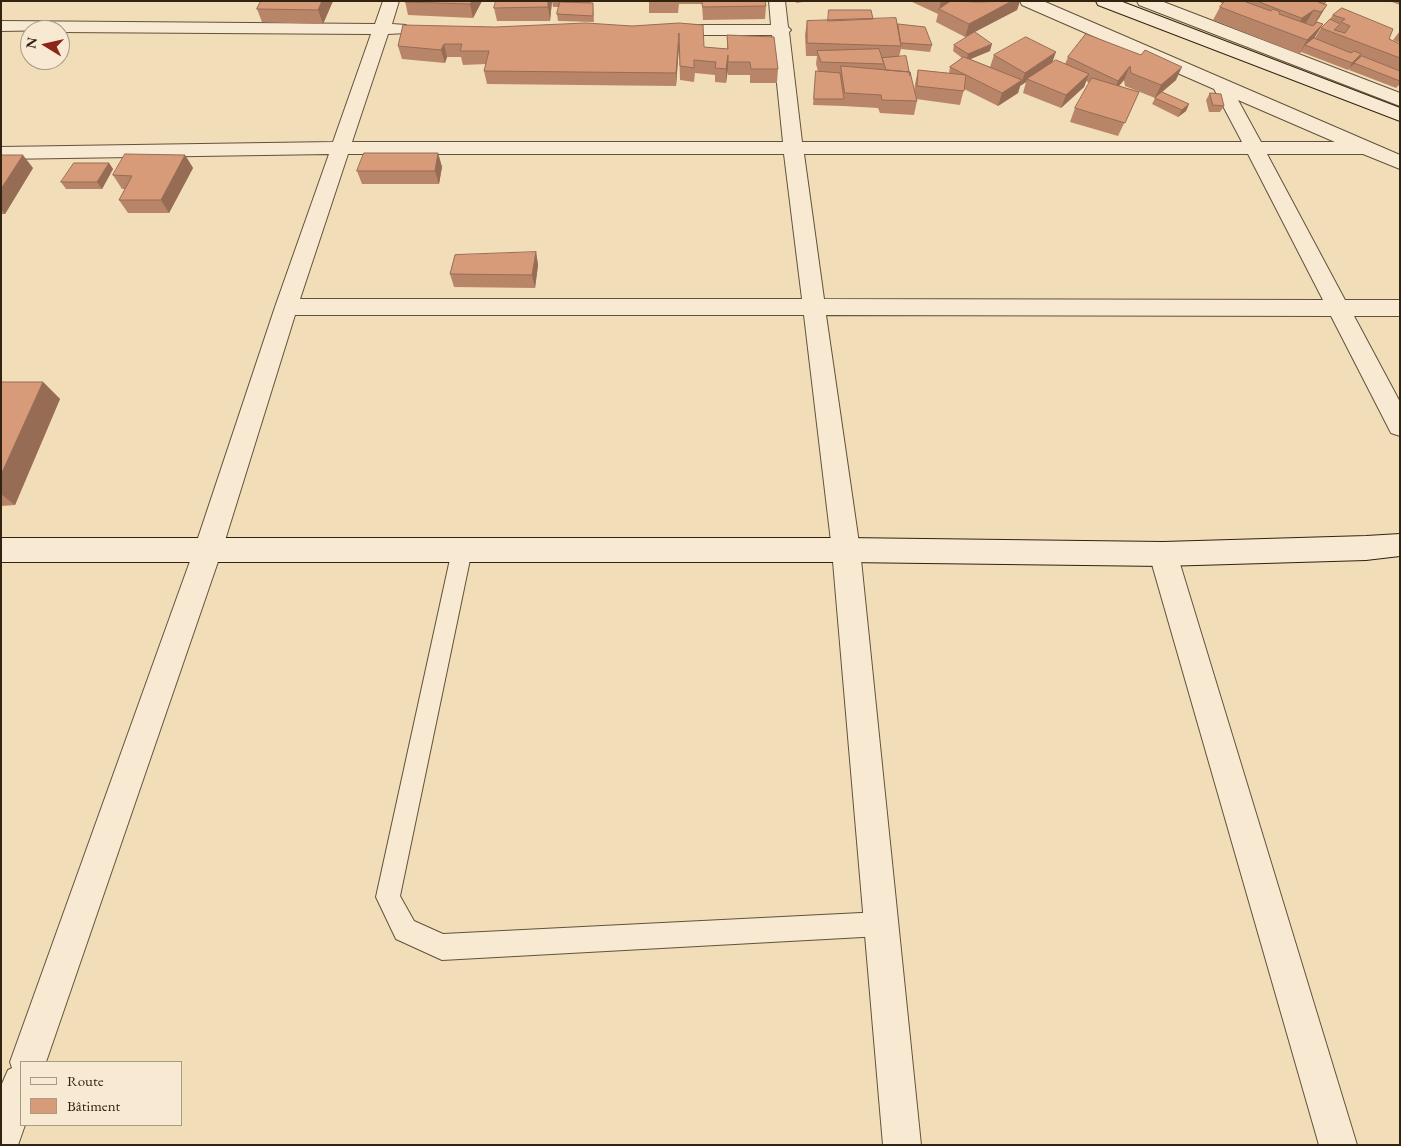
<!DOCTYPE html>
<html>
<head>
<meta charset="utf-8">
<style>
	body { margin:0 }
	#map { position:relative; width:1401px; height:1146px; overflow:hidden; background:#f2ddb9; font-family:"EB Garamond",serif }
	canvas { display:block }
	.frame { position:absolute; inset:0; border:2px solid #322310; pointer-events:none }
	.legend { position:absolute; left:20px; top:1061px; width:162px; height:65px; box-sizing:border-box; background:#f7e9d2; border:1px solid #a89a84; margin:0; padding:6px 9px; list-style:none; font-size:15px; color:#322310 }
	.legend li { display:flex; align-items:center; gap:10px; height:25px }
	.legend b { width:25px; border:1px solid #a89a84 }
	.north { position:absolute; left:20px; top:20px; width:50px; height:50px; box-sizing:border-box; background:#f7e9d2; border:1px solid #a89a84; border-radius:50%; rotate:279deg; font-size:14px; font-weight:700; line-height:20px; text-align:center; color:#322310 }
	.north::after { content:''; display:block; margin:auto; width:18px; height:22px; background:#8f2418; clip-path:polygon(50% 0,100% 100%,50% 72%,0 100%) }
</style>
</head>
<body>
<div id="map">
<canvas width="1401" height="1146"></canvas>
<div class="frame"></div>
<ul class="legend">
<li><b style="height:6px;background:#f7e9d2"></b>Route</li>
<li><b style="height:14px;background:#d79b79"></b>Bâtiment</li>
</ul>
<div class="north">N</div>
</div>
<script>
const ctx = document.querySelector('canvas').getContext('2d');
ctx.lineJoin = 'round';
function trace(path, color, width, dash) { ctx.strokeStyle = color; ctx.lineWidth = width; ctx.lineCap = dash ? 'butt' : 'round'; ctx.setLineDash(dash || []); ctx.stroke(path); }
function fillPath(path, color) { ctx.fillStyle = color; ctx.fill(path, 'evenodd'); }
const lane = new Path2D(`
	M462,542L469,544L472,550L400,896L414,921L443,934L881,912L890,915L893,924L890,933L881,936L442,960L396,939L376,897L452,550L455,544Z`);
const street = new Path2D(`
	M383,1H399L392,24L406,25L409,29L406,33L388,34L352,142H783L772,35H665L659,34L656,30L659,26L665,25H771L769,1H785L788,27L791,30L789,32L802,142H1242L1214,89L1022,5L1020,1H1043L1400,155V169L1363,154H1267L1345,300H1400V316H1354L1400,402V436L1391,433L1331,316L826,315L860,550L921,1145H883L832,550L804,315H295L222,550L46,1062H21V1125H25L18,1145H1V1086L8,1070L12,1068L10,1062L194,550L275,307L329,154L1,159V147L333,142L371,34L60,32V30L1,31V21L375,24ZM1238,100L1335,142H1261ZM348,154H784L802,299H300ZM804,154H1248L1323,300L824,299Z
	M1137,1H1161L1400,93V106L1139,5Z
	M1163,542L1173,546L1177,554L1357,1145H1319L1149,554L1153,546Z`);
const secondary = new Path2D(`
	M1096,1H1120L1400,108V121L1098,5Z
	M1400,534V556L1366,560L1163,566L846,562H1V538H846L1163,542L1366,536Z`);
trace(lane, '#62523a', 2);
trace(street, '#62523a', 2);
trace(secondary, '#322310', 2);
fillPath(lane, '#f7e9d2');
fillPath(street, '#f7e9d2');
fillPath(secondary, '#f7e9d2');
fillPath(new Path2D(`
	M261,1H333L323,24L262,22L257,9Z
	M405,1H482L473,18L408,15Z
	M552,1L550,21H497L494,8Z
	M552,1H591V3H593L594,22L558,21L557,14L559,7H553Z
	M649,1H765L766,6L765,19L703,20L702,4H679L678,13H649Z
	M796,1H810L796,3Z
	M910,1H1020L1017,10L965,37L936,22L938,14Z
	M1218,1H1326L1319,18L1315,24V38L1321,28L1330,19L1333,15L1342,8L1389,39L1400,44V84L1396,88L1349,70L1353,64L1348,70L1301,52L1303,50L1299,54L1213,20L1220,7L1223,4Z
	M1389,1H1400V5Z
	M873,19L898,24L932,45L930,52L901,49L899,57L914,92L915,84L918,70L949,73L950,67L962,58L953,51L954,45L990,51L970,59L990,67L994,55L1065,64L1068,57L1086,34L1176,80L1155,98L1125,86L1124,80L1119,86L1139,92L1118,136L1070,122L1075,108L1090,83L1086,81L1084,87L1061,108L1023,93L1026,82L1020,86L1018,93L998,106L964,89L960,105L916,99L917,101L914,115L880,113L878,108L843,106L813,105L816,71H818L816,64L817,56H806L805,35L807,21Z
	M403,25L727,49V35L778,69L777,83H750V75H728V69L726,83L715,82V75L695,73L694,82L680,80L679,47L676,86L487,84L484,71L486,64L463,65L461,57H447L445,63L402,59L398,46Z
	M1400,31V43L1393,40Z
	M1210,93L1224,106L1220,112H1209L1206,100Z
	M1155,98L1189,104L1186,111L1178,117L1152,104Z
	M438,153L442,167L439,184H362L357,171Z
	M1,155L33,168L5,214H1Z
	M185,155L193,168L169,213H128L119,200L125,189H122L113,175Z
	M109,163L113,169L102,189H66L61,182Z
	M536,252L538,265L535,288L454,287L450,274Z
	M1,382H43L60,399L15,505L1,506Z`), '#b98568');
fillPath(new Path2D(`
	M322,1H333L323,24L318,10Z
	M472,1H482L473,18L470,4Z
	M548,1H552L550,21L548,7Z
	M941,1H957L939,9L938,14Z
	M1012,1H1020L1017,10L965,37L969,24Z
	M1327,5L1319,18L1313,26L1321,12Z
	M1314,10L1306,23L1295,31L1302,18Z
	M1323,24L1315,37L1307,46L1305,45L1299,54L1307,40Z
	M679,33V46L676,86V73Z
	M444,44L447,57L445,63L441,50Z
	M992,44L990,51L966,61L968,54Z
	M1056,52L1051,66L1027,79L1026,82L1020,86L1025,73Z
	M1361,54L1357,61L1348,70L1352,63Z
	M728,55V69L726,83V69Z
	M1130,66L1124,80L1112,94L1118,81Z
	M1182,67L1176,80L1155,98L1161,85Z
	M1089,74L1084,87L1061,108L1066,95Z
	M1022,80L1018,93L998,106L1002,93Z
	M1189,104L1186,111L1178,117L1182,110Z
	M438,153L442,167L439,184L435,171Z
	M23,155L33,168L5,214L1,209V189Z
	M185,155L193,168L169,213L161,200Z
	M109,163L113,169L102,189L97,182Z
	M536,252L538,265L535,288L532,275Z
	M43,382L60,399L15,505L1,494V475Z`), '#966c55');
const building = new Path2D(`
	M261,1H322L318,10L257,9Z
	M405,1H472L470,4L405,2Z
	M496,1H548V7L494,8Z
	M702,1H765L766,6L703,7Z
	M951,1L978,2L1012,1L969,24L939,9Z
	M1225,1H1248L1246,2L1271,11L1273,9L1280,12L1279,14L1313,26L1317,22L1323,24L1307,40L1220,7Z
	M1257,1H1317L1327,5L1321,12L1314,10L1302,18Z
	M1317,1H1326L1324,4Z
	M560,2L593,3V16L557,14Z
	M1342,8L1393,29L1389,39L1400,44V58L1321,28L1330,19L1340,24L1334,30L1345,33L1350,26L1341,22L1345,19L1333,15Z
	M829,10H871L873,19L828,21Z
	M896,18L901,46L807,43V21Z
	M586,23L632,26L679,23L703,25L704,47L728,49L727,35L774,37L778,69H751L750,62H728V55L726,69L715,68L716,62L694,60V68L680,66L679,33L676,73L484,71L489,51H460L462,44H444L441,50L398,46L403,25L495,27Z
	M898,24L925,27L932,45L901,43Z
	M975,32L992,44L968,54L954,45Z
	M1086,34L1141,55L1145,50L1182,67L1161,85L1131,73L1130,66L1118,81L1068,57Z
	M1026,37L1056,52L1025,73L994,55Z
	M1314,38L1351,53L1354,51L1361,54L1352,63L1305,45Z
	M879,49L884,64L821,62L817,51Z
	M906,56L910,76V72L886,70L882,58Z
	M1362,56L1400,71V81L1354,63Z
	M964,57L1022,80L1002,93L966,75L964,91L917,86L918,70L966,75L950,67Z
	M1056,60L1089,74L1066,95L1027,79Z
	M841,66L910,72L917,101L882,100L881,95L845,93Z
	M816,71L840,73L844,99H814Z
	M1092,78L1139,92L1125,123L1075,108Z
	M1162,92L1189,104L1182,110L1155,98Z
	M1210,93L1221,94L1224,106L1213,105Z
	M364,153H438L435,171H357Z
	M125,154L185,155L161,200H119L132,176L113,175Z
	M1,155H23L1,189Z
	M74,163H109L97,182H61Z
	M536,252L532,275L450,274L455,255Z
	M1,382H43L1,475Z`);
fillPath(building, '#d79b79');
trace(building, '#966c55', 1);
</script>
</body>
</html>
